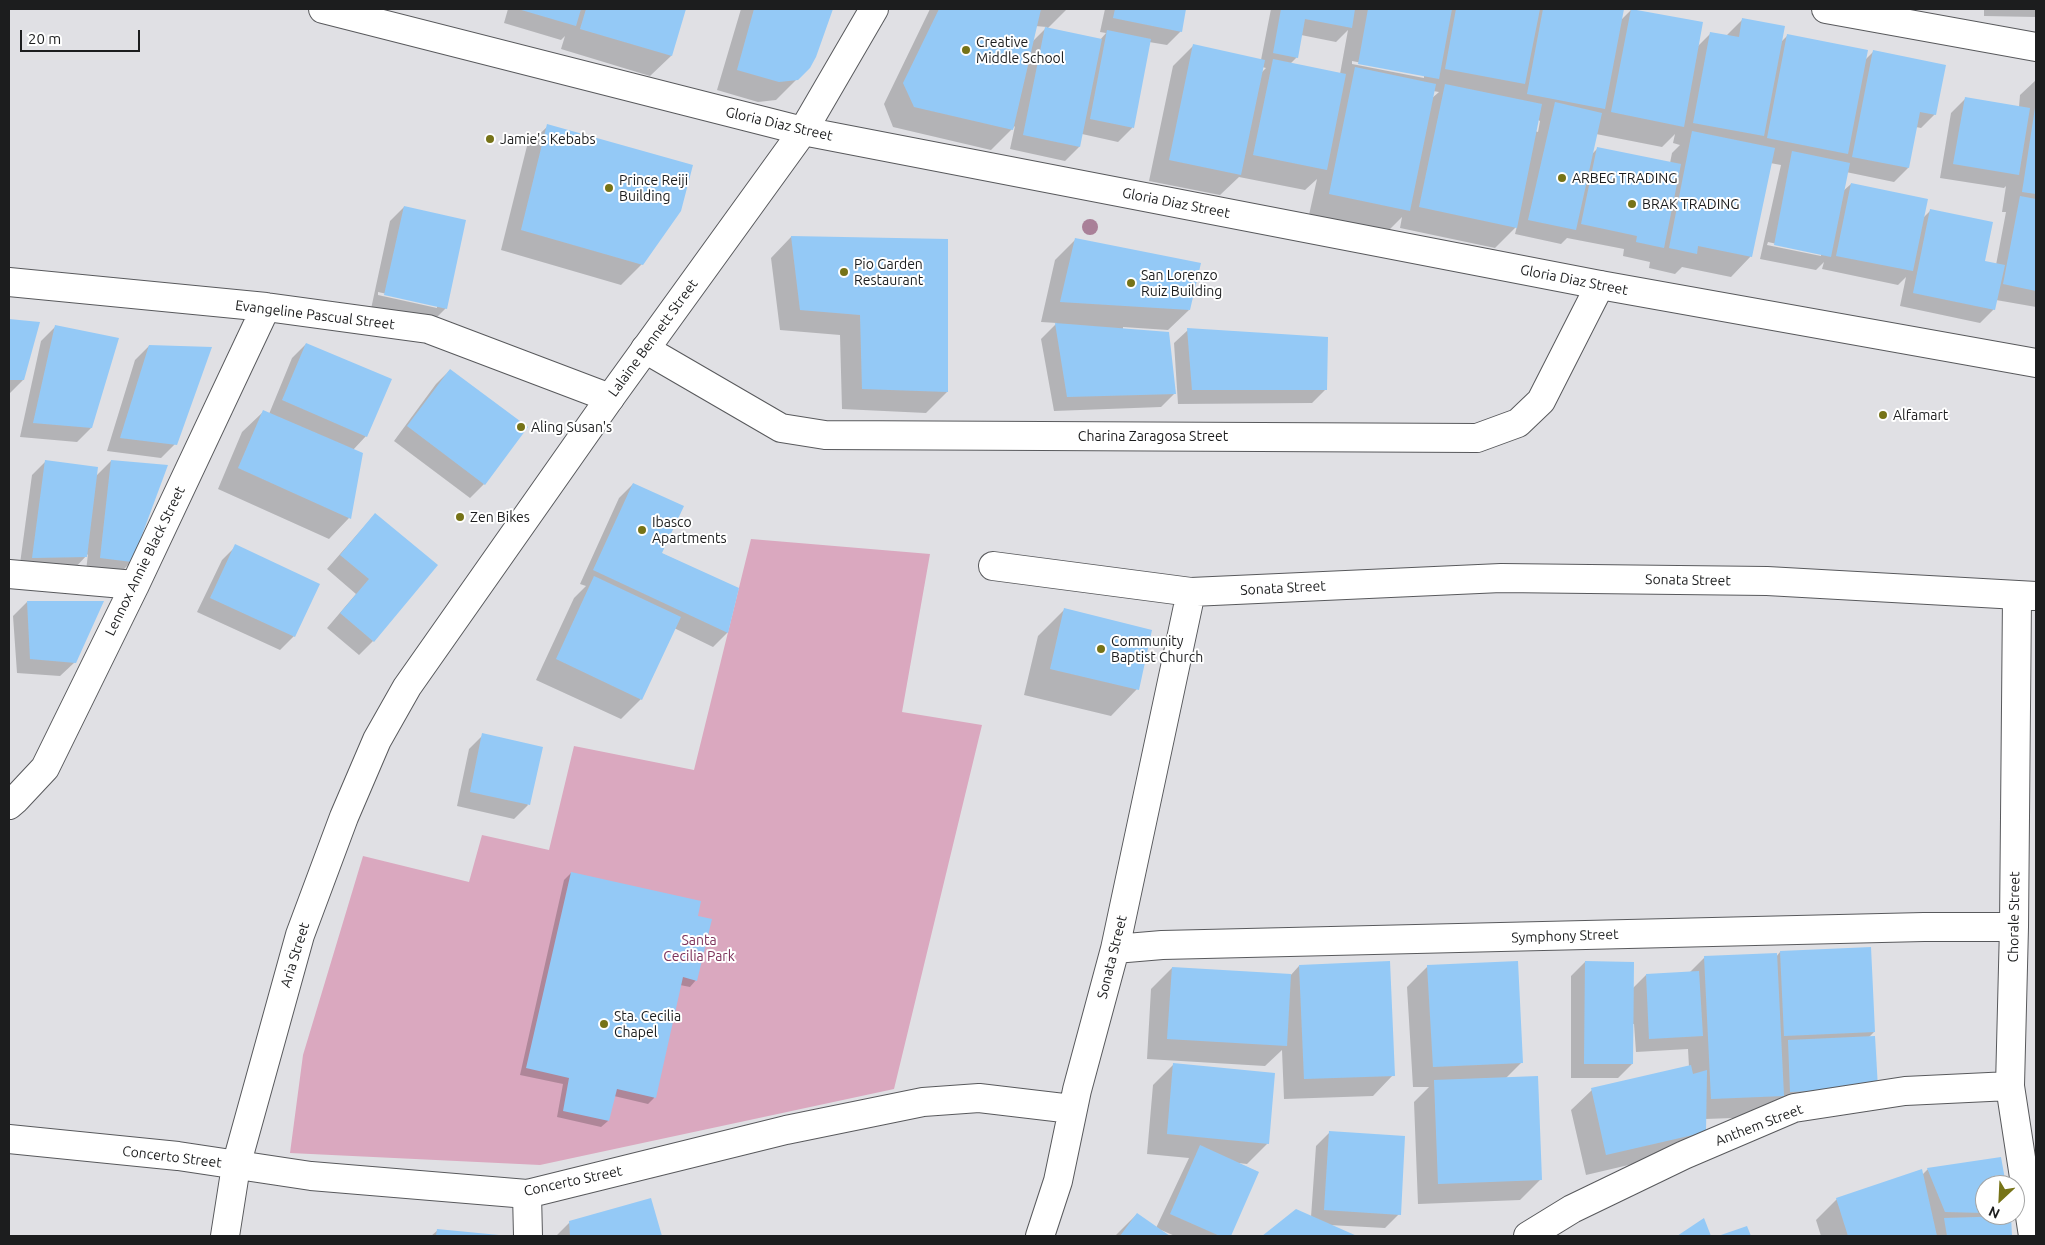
<!DOCTYPE html>
<html>
<head>
<meta charset="utf-8">
<style>
	body { margin:0 }
	#map { position:relative; width:2045px; height:1245px; overflow:hidden; background:#e0e0e4; font-family:Ubuntu,sans-serif }
	canvas { display:block }
	.frame { position:absolute; inset:0; border:10px solid #1c1d1e; pointer-events:none }
	.north { position:absolute; left:1975px; top:1175px; width:50px; height:50px; box-sizing:border-box; background:#fff; border:1px solid #a4a5a5; border-radius:50%; rotate:205deg; font-size:14px; font-weight:700; line-height:20px; text-align:center; color:#1c1d1e }
	.north::after { content:''; display:block; margin:auto; width:18px; height:22px; background:#767317; clip-path:polygon(50% 0,100% 100%,50% 72%,0 100%) }
	.scale { position:absolute; left:20px; top:30px; width:120px; height:22px; box-sizing:border-box; border:2px solid #1c1d1e; border-top:0; padding-left:6px; font-size:15px; line-height:18px; white-space:nowrap; color:#1c1d1e; -webkit-text-stroke:4px #fff; paint-order:stroke }
</style>
</head>
<body>
<div id="map">
<canvas width="2045" height="1245"></canvas>
<div class="frame"></div>
<div class="north">N</div>
<div class="scale">20 m</div>
</div>
<script>
const ctx = document.querySelector('canvas').getContext('2d');
ctx.lineJoin = 'round';
function fillPath(path, color) { ctx.fillStyle = color; ctx.fill(path, 'evenodd'); }
function trace(path, color, width, dash) { ctx.strokeStyle = color; ctx.lineWidth = width; ctx.lineCap = dash ? 'butt' : 'round'; ctx.setLineDash(dash || []); ctx.stroke(path); }
function write(font, color, halo, rows, align = 'center') {
  ctx.font = font + ' Ubuntu,sans-serif'; ctx.lineWidth = 4; ctx.setLineDash([]); ctx.textBaseline = 'middle'; ctx.strokeStyle = halo; ctx.fillStyle = color; for (const [text, x, y, turn = 0] of rows) {
    ctx.save(); ctx.translate(x, y); ctx.rotate((+turn || 0) * Math.PI / 180); ctx.textAlign = isNaN(turn) ? turn : align; if (halo) ctx.strokeText(text, 0, 0); ctx.fillText(text, 0, 0); ctx.restore();
  }
}
fillPath(new Path2D(`
	M751,539L930,554L902,712L982,725L894,1089L540,1165L290,1153L303,1055L363,856L469,882L482,835L549,850L574,746L694,770Z`), '#daa8bf');
fillPath(new Path2D(`
	M508,9H684L671,56L650,76L561,49L565,36L561,40L504,23Z
	M741,9H831L815,56L809,67L776,100L758,102L717,90Z
	M930,9H1067L1047,29L1100,40L1106,33L1100,32L1105,9H1185L1181,31L1167,45L1149,42L1132,128L1118,142L1082,134L1079,147L1065,161L1010,149L1015,126L991,150L893,127L884,104ZM1035,26L1047,27L1032,42Z
	M1271,9H1623L1621,20L1631,10L1698,46L1711,33L1726,36L1743,19L1781,42L1787,36L1865,60L1873,52L1935,114L1921,128L1916,127L1908,168L1894,182L1846,172L1842,192L1851,184L1923,218L1931,210L1984,262L1996,265L2006,212H2002L2006,186L2004,188L1940,178L1951,113L1965,99L2019,107L2020,95L2036,80V307L1996,300L1994,309L1980,323L1900,306L1906,277L1898,285L1822,269L1824,262L1816,270L1760,259L1781,165L1770,163L1751,256L1731,277L1682,267L1675,274L1649,268L1650,262L1623,256L1624,249L1567,238L1561,244L1515,234L1517,226L1495,248L1400,228L1402,217L1388,231L1309,215L1317,179L1305,190L1239,177L1220,195L1149,181L1173,66L1193,46L1261,60ZM1348,30L1340,74L1290,64L1297,57L1301,35L1336,42ZM1352,61L1424,75V78L1352,64ZM1262,67L1266,68L1261,73ZM1433,91L1439,92L1431,99ZM1538,120L1540,121L1538,132L1535,131ZM1596,134L1662,147L1675,134L1673,143L1680,145L1672,153L1670,163L1598,148L1591,155ZM1768,242L1821,254V256L1767,245Z
	M1984,9H2036V17L1984,16Z
	M548,126L642,264L621,285L501,250L527,146Z
	M404,207L446,308L432,322L371,309L390,221ZM378,292L437,305V308L378,295Z
	M791,237L946,240L947,392L926,413L842,409L840,335L780,330L771,258Z
	M1076,239L1189,310L1168,330L1123,327V330L1175,393L1161,407L1054,411L1041,339L1057,323L1041,322L1055,260Z
	M9,320L38,323L23,380L9,394Z
	M55,327L91,428L77,442L20,437L41,341Z
	M1188,330L1326,389L1312,403L1178,404L1174,343Z
	M306,344L366,436L353,450L349,518L329,539L218,489L242,432L263,412L269,414L292,358Z
	M149,346L175,444L161,458L107,451L135,360Z
	M450,370L484,484L470,498L394,441L436,384Z
	M46,461L96,476L111,461L131,562L117,576L86,571L88,554L72,571H19L32,475Z
	M633,484L661,553L738,589L727,633L713,647L674,628L641,699L621,719L536,680L574,598L586,586L580,584L619,498Z
	M375,514L373,641L359,655L327,628L356,594L327,569Z
	M236,546L294,636L280,650L197,612L222,560Z
	M27,602L75,662L60,676L17,673L13,616Z
	M1064,610L1137,689L1111,716L1024,695L1038,636Z
	M483,735L528,805L514,819L457,806L469,749Z
	M571,873L696,917V980L690,987L680,985L654,1098L648,1104L614,1096L608,1121L601,1127L557,1117L563,1084L520,1075L564,880Z
	M1780,952L1874,1032L1868,1038L1877,1088L1762,1117L1705,1119V1131L1684,1152L1586,1175L1571,1110L1592,1090L1689,1067L1688,1049L1636,1052L1634,1024H1632V1064L1618,1078H1571V976L1585,962L1632,989L1646,975L1689,973L1705,957H1776Z
	M1299,966L1393,1075L1373,1096L1284,1099L1282,1050L1265,1066L1147,1059L1151,989L1172,968L1290,976Z
	M1428,966L1522,1062L1505,1079L1541,1179L1520,1200L1418,1204L1414,1102L1429,1087H1413L1407,987Z
	M1174,1064L1268,1143L1247,1164L1238,1163L1258,1172L1230,1236H1175L1161,1230L1167,1236H1115L1137,1214L1156,1228L1189,1158L1147,1154L1153,1085Z
	M1330,1132L1399,1214L1385,1228L1329,1225L1354,1236H1264L1297,1210L1311,1217L1316,1146Z
	M1928,1169L2004,1185H1985V1215H2006L2003,1218L2010,1217V1236H1821L1816,1220L1837,1199L1922,1175Z
	M650,1199L661,1236H556L570,1222Z
	M438,1230L499,1236H431Z`), '#0003');
fillPath(new Path2D(`
	M518,9H581L576,26Z
	M586,9H686L672,56L580,29Z
	M754,9H833L816,57L810,68L798,80L779,82L737,70Z
	M939,9H1041L1013,130L914,107L903,83Z
	M1115,9H1186L1182,32L1113,18Z
	M1281,9H1355L1352,28L1305,19L1298,58L1273,53Z
	M1368,9H1452L1439,79L1358,64Z
	M1456,9H1540L1525,84L1445,69Z
	M1543,9H1624L1605,109L1527,94Z
	M1631,9L1703,22L1684,127L1611,112Z
	M1742,18L1785,26L1764,136L1693,123L1710,32L1739,37Z
	M1045,27L1102,39L1080,147L1023,135Z
	M1107,30L1151,39L1134,128L1090,119Z
	M1787,34L1868,50L1848,154L1767,138Z
	M1193,44L1265,60L1241,175L1169,160Z
	M1873,50L1946,65L1936,115L1920,112L1909,168L1852,157Z
	M1273,59L1346,74L1327,170L1253,155Z
	M1355,67L1436,84L1410,211L1329,194Z
	M1445,84L1542,104L1517,228L1419,207Z
	M1965,97L2030,108L2019,175L1953,164Z
	M1555,102L1602,113L1576,230L1528,220Z
	M2035,108H2036V194L2022,192Z
	M547,124L693,165L681,211L643,265L521,230Z
	M1692,131L1775,148L1752,257L1698,246L1697,254L1669,248Z
	M1597,147L1681,164L1664,248L1636,242L1637,236L1581,224Z
	M1792,151L1850,163L1831,257L1774,245Z
	M1851,183L1928,199L1913,271L1836,256Z
	M2020,196L2036,199V291L2003,284Z
	M404,206L466,220L447,309L384,295Z
	M1930,209L1993,222L1985,261L2005,265L1995,310L1913,293Z
	M791,236L948,239V392L862,389L860,315L800,310Z
	M1075,238L1201,263L1190,310L1060,302Z
	M9,319L40,322L24,380H9Z
	M1055,323L1169,332L1176,394L1067,397Z
	M55,325L119,338L92,428L33,423Z
	M1187,328L1328,337L1327,390H1192Z
	M306,343L392,379L367,437L282,400Z
	M149,345L212,347L177,445L120,438Z
	M450,369L528,427L485,485L407,426Z
	M263,410L363,453L351,519L238,468Z
	M45,460L98,467L87,557L32,558Z
	M111,460L168,465L132,562L100,558Z
	M633,483L684,506L662,553L739,588L728,633L593,570Z
	M375,513L438,565L374,642L340,613L369,579L340,555Z
	M235,544L320,584L295,637L210,598Z
	M594,576L681,617L642,700L556,659Z
	M27,601H104L76,663L30,659Z
	M1064,608L1152,630L1139,690L1050,669Z
	M482,733L543,747L530,805L470,792Z
	M571,872L701,901L698,916L712,919L697,981L683,977L656,1098L617,1089L609,1121L563,1111L569,1078L526,1068Z
	M1871,947L1875,1032L1784,1036L1780,951Z
	M1777,953L1784,1096L1711,1099L1704,956Z
	M1390,961L1395,1076L1304,1079L1299,965Z
	M1518,961L1523,1063L1433,1067L1427,965Z
	M1585,961L1634,962L1633,1064H1584Z
	M1172,967L1291,974L1287,1046L1167,1039Z
	M1699,971L1703,1036L1649,1039L1646,974Z
	M1875,1036L1878,1088L1790,1092L1788,1040Z
	M1173,1063L1275,1073L1269,1144L1167,1134Z
	M1691,1065L1693,1074L1707,1070L1706,1132L1606,1155L1591,1088Z
	M1538,1076L1542,1180L1438,1184L1434,1080Z
	M1329,1131L1405,1136L1401,1215L1324,1210Z
	M1200,1145L1259,1172L1231,1236H1220L1170,1214Z
	M2001,1157L2006,1185H1985V1213L1945,1212L1927,1168Z
	M1922,1169L1937,1236H1848L1836,1198Z
	M651,1198L662,1236H570L569,1221Z
	M1296,1209L1357,1236H1262Z
	M1137,1213L1170,1236H1120Z
	M2011,1216L2012,1236H1947L1944,1218Z
	M1704,1218L1711,1236H1677Z
	M1747,1226L1751,1236H1718Z
	M437,1229L499,1235L498,1236H436Z`), '#94c9f6');
const street = new Path2D(`
	M1826,9L2036,47
	M9,282L266,307L428,329L610,398
	M645,349L781,428L825,435L1477,438L1518,423L1541,401L1600,285
	M993,566L1191,592
	M9,574L135,585
	M2017,597L2014,927L2010,1086L2033,1236
	M9,805L16,799L45,768L135,585L266,307
	M1115,949L1162,945L1924,927H2014
	M9,1139L178,1156L311,1176L527,1194L786,1130L923,1102L979,1098L1072,1109
	M527,1194L528,1236
	M1040,1236L1058,1181L1077,1090L1115,949L1191,592L1501,578L1767,581L2036,596
	M1528,1236L1572,1209L1684,1155L1794,1108L1905,1091L2010,1086`);
const secondary = new Path2D(`
	M323,9L803,131L1600,285L2036,363
	M225,1236L236,1166L300,935L344,817L377,740L407,687L610,398L803,131L874,9`);
trace(street, '#58595c', 30);
trace(secondary, '#58595c', 30);
trace(street, '#fff', 28);
trace(secondary, '#fff', 28);
ctx.fillStyle = '#a98098';
for (const [x, y] of [
	[1090,227]
]) { ctx.beginPath(); ctx.arc(x, y, 8, 0, 2 * Math.PI); ctx.fill(); }
for (const [x, y, r, color] of [
	[966,50,5,"#767317"],
	[490,139,5,"#767317"],
	[1562,178,5,"#767317"],
	[609,188,5,"#767317"],
	[1632,204,5,"#767317"],
	[844,272,5,"#767317"],
	[1131,283,5,"#767317"],
	[1883,415,5,"#767317"],
	[521,427,5,"#767317"],
	[460,517,5,"#767317"],
	[642,530,5,"#767317"],
	[1101,649,5,"#767317"],
	[604,1024,5,"#767317"]
]) { const dot = new Path2D(); dot.arc(x, y, r, 0, 2 * Math.PI); ctx.fillStyle = color; ctx.fill(dot); trace(dot, '#fff', 2); }
write('14px', '#1c1d1e', '#fff', [
	["Creative",976,42],
	["Middle School",976,58],
	["Jamie's Kebabs",500,139],
	["ARBEG TRADING",1572,178],
	["Prince Reiji",619,180],
	["Building",619,196],
	["BRAK TRADING",1642,204],
	["Pio Garden",854,264],
	["Restaurant",854,280],
	["San Lorenzo",1141,275],
	["Ruiz Building",1141,291],
	["Alfamart",1893,415],
	["Aling Susan's",531,427],
	["Zen Bikes",470,517],
	["Ibasco",652,522],
	["Apartments",652,538],
	["Community",1111,641],
	["Baptist Church",1111,657],
	["Sta. Cecilia",614,1016],
	["Chapel",614,1032]
], 'left');
write('14px', '#1c1d1e', '#fff', [
	["Gloria Diaz Street",779,124,13],
	["Gloria Diaz Street",1176,203,11],
	["Gloria Diaz Street",1574,280,11],
	["Evangeline Pascual Street",315,315,7],
	["Lalaine Bennett Street",653,338,-54],
	["Charina Zaragosa Street",1153,436],
	["Lennox Annie Black Street",145,561,-64],
	["Sonata Street",1688,580,1],
	["Sonata Street",1283,588,-3],
	["Chorale Street",2014,917,-89],
	["Symphony Street",1565,936,-2],
	["Aria Street",295,955,-73],
	["Sonata Street",1112,957,-76],
	["Anthem Street",1759,1125,-21],
	["Concerto Street",172,1157,7],
	["Concerto Street",573,1181,-12]
]);
write('14px', '#7c315a', '#fff', [
	["Santa",699,940],
	["Cecilia Park",699,956]
]);
</script>
</body>
</html>
